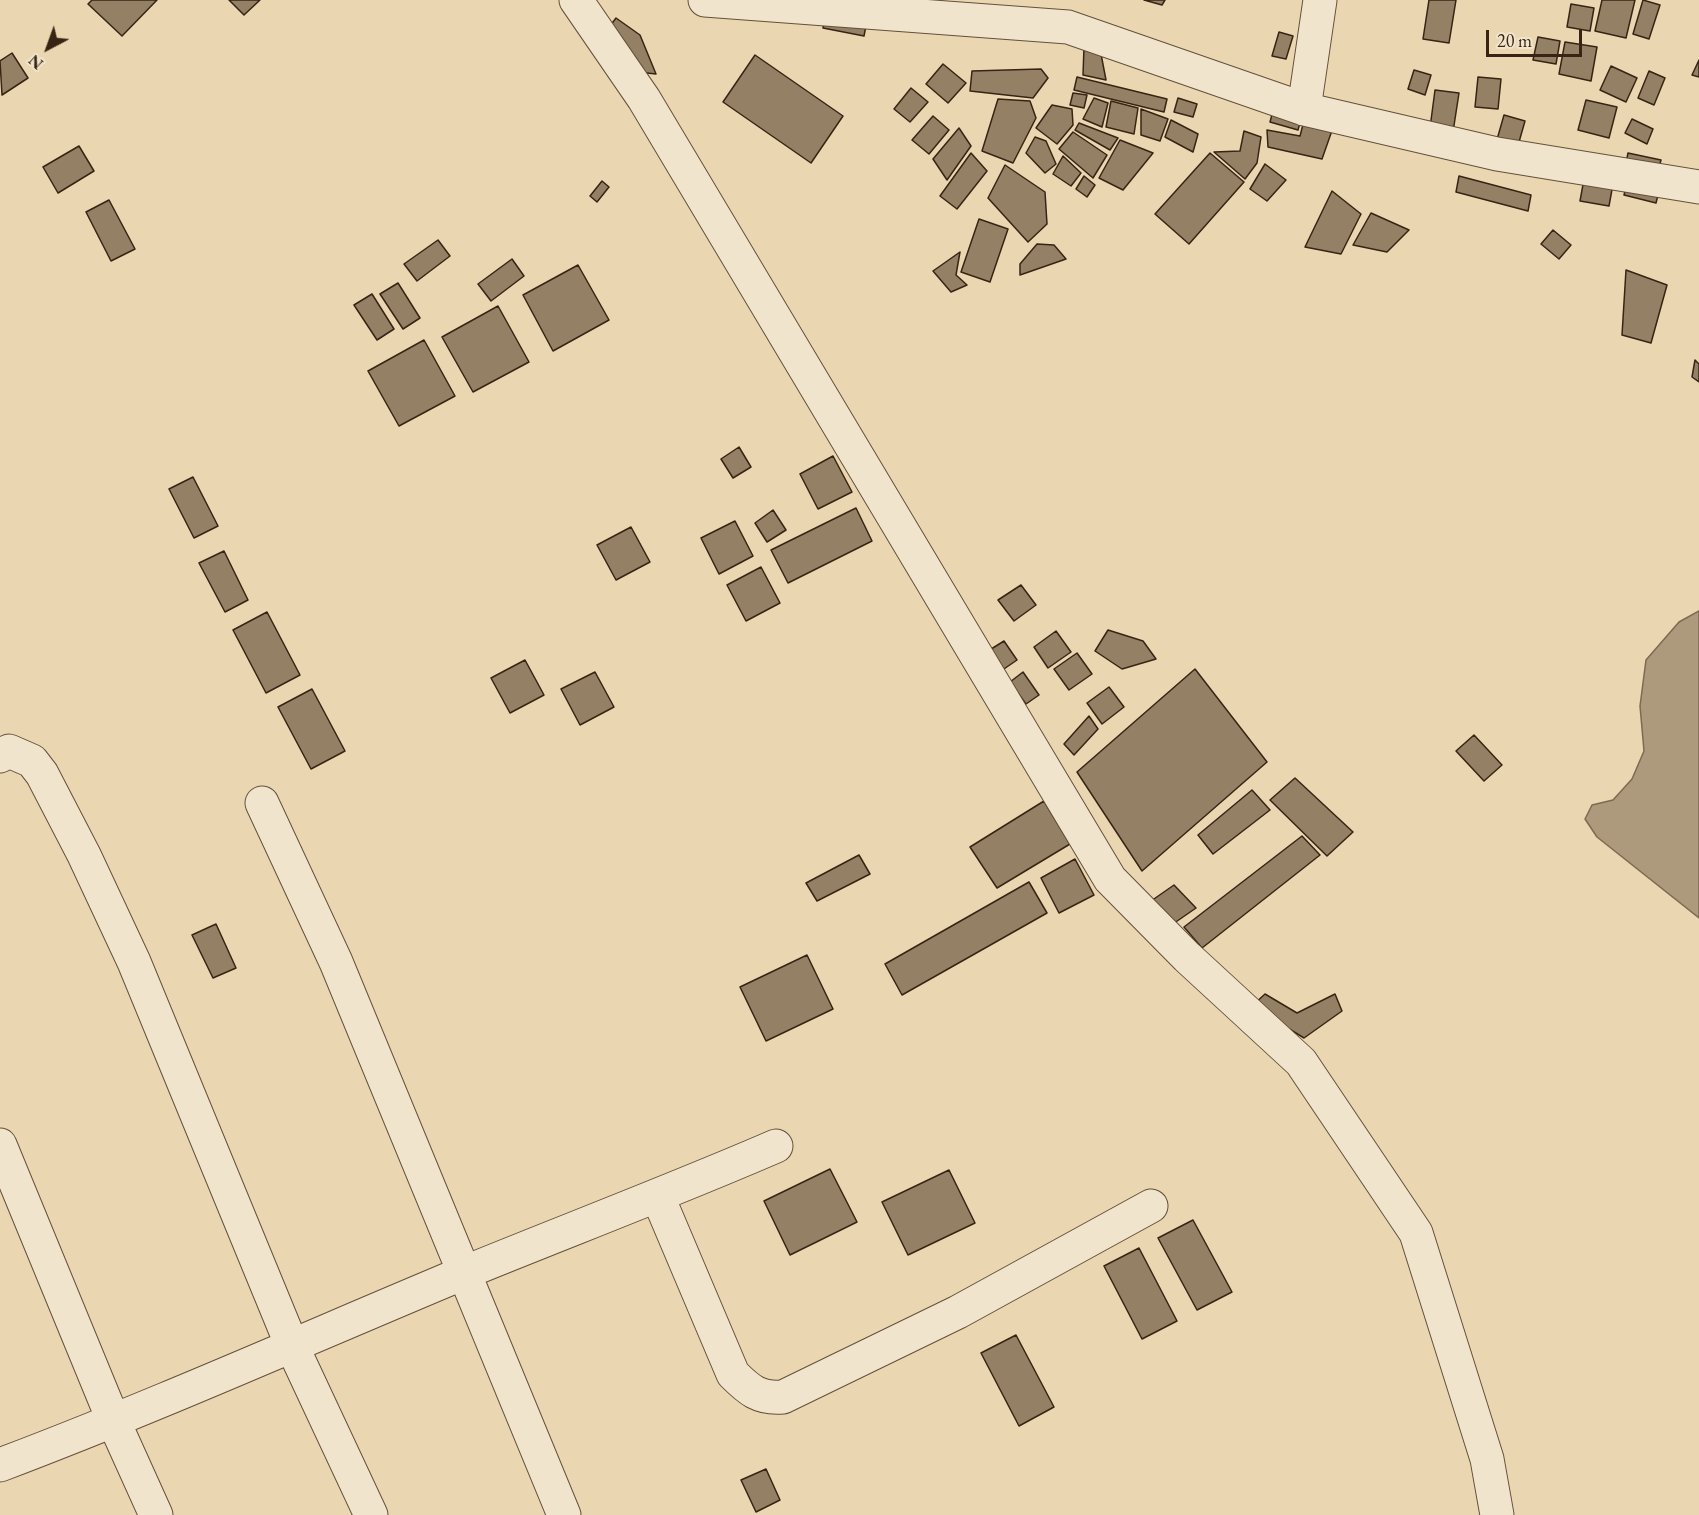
<!DOCTYPE html>
<html>
<head>
<meta charset="utf-8">
<style>
	body { margin:0 }
	#map { position:relative; width:1699px; height:1515px; overflow:hidden; background:#ead6b0; font-family:"EB Garamond",serif }
	canvas { display:block }
	.north { position:absolute; left:18px; top:18px; width:60px; height:60px; -webkit-text-stroke:4px #f1e4cc; paint-order:stroke; rotate:221deg; font-size:16px; font-weight:700; line-height:24px; text-align:center; color:#372414 }
	.north::after { content:''; display:block; margin:auto; width:21px; height:27px; background:#372414; clip-path:polygon(50% 0,100% 100%,50% 72%,0 100%) }
	.scale { position:absolute; left:1486px; top:30px; width:96px; height:27px; box-sizing:border-box; border:3px solid #372414; border-top:0; padding-left:8px; font-size:18px; line-height:21px; white-space:nowrap; color:#372414; -webkit-text-stroke:4px #f1e4cc; paint-order:stroke }
</style>
</head>
<body>
<div id="map">
<canvas width="1699" height="1515"></canvas>
<div class="north">N</div>
<div class="scale">20 m</div>
</div>
<script>
const ctx = document.querySelector('canvas').getContext('2d');
ctx.lineJoin = 'round';
function fillPath(path, color) { ctx.fillStyle = color; ctx.fill(path, 'evenodd'); }
function trace(path, color, width, dash) { ctx.strokeStyle = color; ctx.lineWidth = width; ctx.lineCap = dash ? 'butt' : 'round'; ctx.setLineDash(dash || []); ctx.stroke(path); }
const water = new Path2D(`
	M1699,611V918L1597,837L1585,819L1592,805L1613,800L1632,779L1644,751L1640,706L1646,660L1679,622Z`);
fillPath(water, '#ad997b');
trace(water, '#7e6a52', 1.5);
const building = new Path2D(`
	M92,0H157L122,36L88,4Z
	M229,0H260L244,15Z
	M828,0H871L864,36L823,28Z
	M1144,0H1165L1162,5Z
	M1429,0H1456L1449,43L1423,39Z
	M1602,0H1635L1626,38L1595,31Z
	M1643,0L1660,5L1649,39L1633,34Z
	M1571,4L1594,8L1590,31L1567,27Z
	M616,18L640,35L656,74L638,72L607,30Z
	M1279,32L1293,36L1286,59L1272,56Z
	M1538,37L1560,41L1556,64L1533,60Z
	M1565,42L1597,47L1591,81L1559,74Z
	M1084,47L1101,54L1106,80L1083,75Z
	M12,53L28,78L2,95L0,61Z
	M755,55L843,116L811,163L723,102Z
	M1699,60V77L1692,75Z
	M943,64L966,83L948,103L926,84Z
	M1611,66L1637,78L1626,102L1600,90Z
	M1041,69L1048,78L1033,98L970,91L972,71Z
	M1414,70L1431,75L1425,95L1408,89Z
	M1649,71L1665,78L1654,105L1638,98Z
	M1077,77L1167,99L1164,112L1074,90Z
	M1478,77L1501,79L1498,109L1475,107Z
	M911,88L928,102L910,122L894,109Z
	M1435,90L1459,93L1453,132L1430,128Z
	M1073,93L1087,95L1084,108L1070,105Z
	M1094,98L1108,103L1102,127L1083,119Z
	M1178,98L1197,104L1193,117L1174,112Z
	M998,99L1030,101L1036,118L1013,163L982,151Z
	M1586,100L1617,107L1609,138L1578,130Z
	M1111,101L1138,108L1134,134L1106,127Z
	M1275,103L1303,112L1298,130L1270,122Z
	M1052,105L1072,109L1073,125L1057,144L1036,128Z
	M1141,109L1168,119L1160,141L1141,135Z
	M1306,113L1335,122L1322,159L1268,147L1267,130L1300,136Z
	M1504,115L1525,121L1517,149L1496,143Z
	M933,116L949,130L929,154L912,140Z
	M1632,119L1653,129L1647,144L1625,133Z
	M1171,120L1198,134L1193,152L1165,137Z
	M1079,123L1118,138L1110,150L1075,130Z
	M959,128L971,146L947,180L933,159Z
	M1244,131L1261,137L1257,163L1245,179L1214,152L1240,151Z
	M1073,132L1107,155L1093,178L1059,149Z
	M1035,137L1046,141L1056,164L1045,173L1026,153Z
	M1120,140L1153,153L1123,190L1099,178Z
	M79,146L94,171L58,193L43,167Z
	M971,153L987,171L957,209L940,196Z
	M1210,153L1244,182L1189,244L1155,214Z
	M1628,153L1661,160L1657,175L1625,168Z
	M1063,156L1081,173L1071,186L1053,174Z
	M1265,164L1286,180L1267,201L1250,189Z
	M1005,165L1045,192L1047,224L1028,242L988,198Z
	M1084,176L1095,185L1087,197L1076,189Z
	M1459,176L1531,195L1528,211L1456,192Z
	M1584,179L1613,184L1609,206L1580,201Z
	M1628,179L1660,187L1656,203L1624,195Z
	M602,181L609,187L597,202L590,196Z
	M1332,191L1361,214L1341,254L1305,247Z
	M109,200L135,249L111,261L86,212Z
	M1371,213L1409,230L1387,252L1353,245Z
	M979,219L1008,229L990,282L961,272Z
	M1553,230L1571,245L1559,259L1541,244Z
	M438,240L450,256L417,281L404,264Z
	M1037,244L1054,245L1066,259L1020,275V264Z
	M960,252L956,275L967,285L951,292L933,271Z
	M512,259L524,276L491,301L478,284Z
	M578,265L609,320L553,351L523,295Z
	M1626,270L1667,285L1651,343L1622,335Z
	M398,283L420,318L403,329L380,294Z
	M372,294L394,329L377,340L354,305Z
	M498,306L529,362L473,392L442,337Z
	M424,340L455,396L399,426L368,371Z
	M1695,360L1699,364V382L1692,377Z
	M739,447L751,467L733,478L721,459Z
	M833,456L852,492L818,509L800,474Z
	M193,477L218,526L194,538L169,489Z
	M856,508L872,541L788,583L771,550Z
	M773,510L786,530L767,542L755,523Z
	M735,521L753,556L719,574L701,538Z
	M631,527L650,562L616,580L597,545Z
	M224,551L248,600L225,612L199,563Z
	M761,567L780,603L746,621L727,585Z
	M1021,585L1036,605L1014,621L998,600Z
	M267,612L300,675L266,693L233,630Z
	M1108,630L1143,641L1156,659L1122,669L1095,651Z
	M1056,631L1071,652L1048,668L1034,647Z
	M1004,641L1017,660L1001,671L988,651Z
	M1077,653L1092,674L1069,690L1054,669Z
	M525,660L544,695L510,713L491,678Z
	M1195,669L1267,762L1142,871L1077,772Z
	M595,672L614,707L580,725L561,689Z
	M1023,672L1039,695L1026,704L1010,682Z
	M1109,687L1124,707L1102,724L1087,703Z
	M312,689L345,751L311,769L278,707Z
	M1089,716L1098,729L1074,755L1064,744Z
	M1474,735L1502,765L1484,781L1456,751Z
	M1295,778L1353,832L1327,856L1270,800Z
	M1252,790L1270,810L1213,854L1198,835Z
	M1044,801L1070,844L997,888L970,847Z
	M1302,836L1320,855L1202,948L1184,927Z
	M859,855L870,874L817,901L806,883Z
	M1075,859L1094,895L1059,913L1041,878Z
	M1029,882L1047,913L902,995L885,964Z
	M1174,885L1196,908L1170,926L1151,901Z
	M216,924L236,968L213,978L192,935Z
	M807,955L833,1009L766,1041L740,987Z
	M1265,994L1297,1013L1335,994L1342,1011L1304,1038L1252,1006Z
	M830,1169L857,1222L790,1255L764,1201Z
	M949,1170L975,1223L908,1255L882,1202Z
	M1193,1220L1232,1292L1197,1310L1158,1238Z
	M1139,1248L1177,1321L1142,1339L1104,1266Z
	M1016,1335L1054,1407L1019,1426L981,1353Z
	M766,1469L780,1500L756,1512L741,1480Z`);
fillPath(building, '#948165');
trace(building, '#372414', 1.5);
const minor = new Path2D(`
	M576,0L644,99L1110,879L1187,957L1301,1062L1416,1233L1487,1459L1497,1515
	M705,0L1068,27L1304,109L1497,154L1699,187
	M1304,109L1320,0
	M0,756L9,751L32,761L42,774L84,855L134,962L292,1346L371,1515
	M262,803L336,962L564,1515
	M0,1145L114,1422L156,1515
	M658,1197L733,1374C749,1390 759,1399 783,1397L958,1312L1151,1206
	M0,1465C156,1406 308,1338 461,1274C566,1231 672,1191 776,1146`);
trace(minor, '#64503b', 35);
trace(minor, '#f1e4cc', 33);
</script>
</body>
</html>
